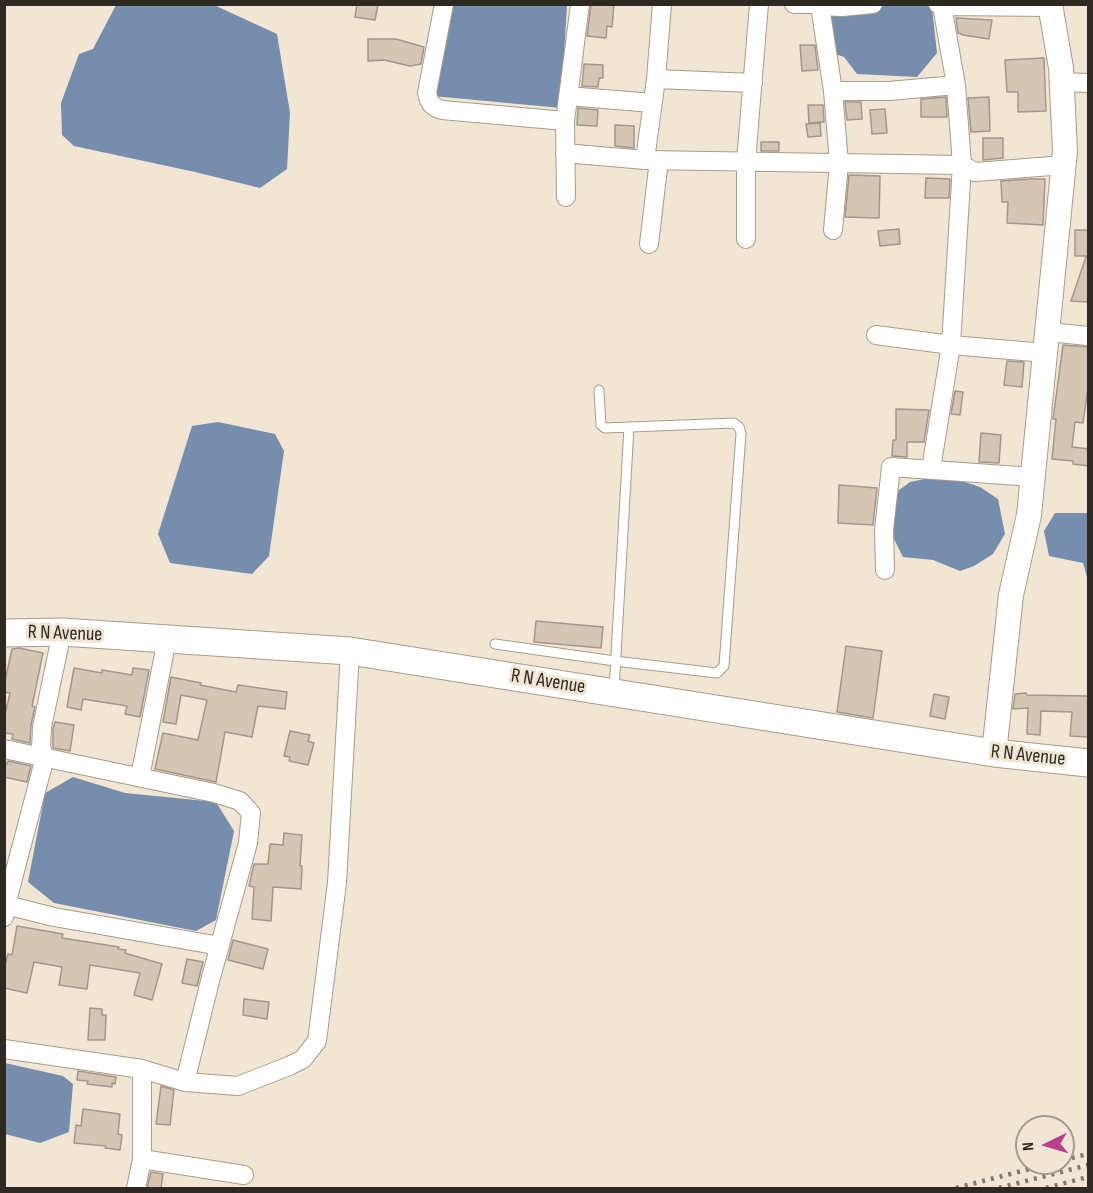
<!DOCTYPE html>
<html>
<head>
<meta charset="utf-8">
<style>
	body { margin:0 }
	#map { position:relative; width:1093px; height:1193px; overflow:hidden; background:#f1e6d3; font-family:"Sofia Sans Condensed",sans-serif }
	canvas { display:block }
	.frame { position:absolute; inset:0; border:6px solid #2d2922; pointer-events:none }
	.north { position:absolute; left:1015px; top:1115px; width:60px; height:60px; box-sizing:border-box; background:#f1e6d3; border:2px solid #a39a8c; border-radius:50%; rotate:265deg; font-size:16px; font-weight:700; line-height:24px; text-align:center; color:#2d2922 }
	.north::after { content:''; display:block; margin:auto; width:21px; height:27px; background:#bd3f8c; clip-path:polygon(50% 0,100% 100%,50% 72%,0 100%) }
</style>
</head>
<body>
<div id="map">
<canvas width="1093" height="1193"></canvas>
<div class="frame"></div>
<div class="north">N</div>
</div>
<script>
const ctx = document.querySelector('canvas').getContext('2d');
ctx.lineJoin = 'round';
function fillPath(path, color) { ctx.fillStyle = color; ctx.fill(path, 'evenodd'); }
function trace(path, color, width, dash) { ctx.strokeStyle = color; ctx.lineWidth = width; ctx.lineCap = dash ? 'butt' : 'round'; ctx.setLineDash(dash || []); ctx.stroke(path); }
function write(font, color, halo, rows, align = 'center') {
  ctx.font = font + ' "Sofia Sans Condensed",sans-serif'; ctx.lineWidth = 6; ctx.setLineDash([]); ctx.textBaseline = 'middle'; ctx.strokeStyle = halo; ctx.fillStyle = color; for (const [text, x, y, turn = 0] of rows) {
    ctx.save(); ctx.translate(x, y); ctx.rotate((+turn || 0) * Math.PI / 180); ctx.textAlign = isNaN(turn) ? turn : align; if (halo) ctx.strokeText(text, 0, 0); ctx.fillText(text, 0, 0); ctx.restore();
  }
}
fillPath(new Path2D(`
	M854,4L926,5L932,8L937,53L917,77L857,74L844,57L827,51L823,9Z
	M116,5H214L277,34L290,113L287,169L260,188L195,172L74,146L62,135L61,103L79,54L93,49Z
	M451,5H567L561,108L433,96Z
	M218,422L275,434L284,451L269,556L252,574L170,563L158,534L192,426Z
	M944,475L980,487L998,499L1005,534L993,554L974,566L960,571L933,560L903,557L890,531L891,496L910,482Z
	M1055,513H1088V581L1083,563L1049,556L1044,531Z
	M73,777L125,793L216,802L234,831L216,920L196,931L54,903L28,882L45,793Z
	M5,1063L63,1076L73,1084L69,1132L40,1143L5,1134Z`), '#768dad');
const building = new Path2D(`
	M357,4H378L375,20L355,17Z
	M591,4H614L612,27L607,26L606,38L587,36Z
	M956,18L992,20L989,39L963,35L958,33Z
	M368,39H396L424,47L421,64L410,66L384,60L368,61Z
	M800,45H815L818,70L802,71Z
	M1044,58L1046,111L1018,112V92H1007L1005,60Z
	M584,64L603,65V78H599L598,87L582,86Z
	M946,97L947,117H921V99Z
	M989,97L990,131L971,132L968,98Z
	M845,102H861L862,119L847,120Z
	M808,105H823L824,122L809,123Z
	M578,108L598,110L597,126L577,125Z
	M885,109L887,133L872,134L870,110Z
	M820,123L821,136L808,137L806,124Z
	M615,125L634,126V148L615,146Z
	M983,138H1003V158L983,160Z
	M761,142H779V151H761Z
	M849,175L880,176L879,218L845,217Z
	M926,178L950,179L949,198H925Z
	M1030,179H1045L1043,225L1007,223L1008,202H1002L1001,181Z
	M899,229L900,244L880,246L878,231Z
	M1075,230H1089V256H1075Z
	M1086,257L1089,258V302L1071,301Z
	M1063,345L1089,347V381L1083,423L1075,422L1072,447L1089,449V466L1073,464V461L1052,459L1056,419H1053Z
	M1007,361L1024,362L1022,387L1004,385Z
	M955,391L963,392L960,415L951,414Z
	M896,409L929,410L924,442H907V457L892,456L893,440H896Z
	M981,433L1001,435L999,463L979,462Z
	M839,485L877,488L873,525L838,523Z
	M536,621L603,627L601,648L534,642Z
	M846,646L882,651L873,718L837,712Z
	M19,648L43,653L32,706L35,707L31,725L30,743L12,739L13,734L4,733V719L10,693L4,692V685L12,649Z
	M74,668L102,673V670L132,675L133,668L149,670L140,717L125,714L127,706L83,699L81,710L67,707Z
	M171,677L201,683L200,685L236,692L238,685L287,692L285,709L258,706L252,737L225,732L216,782L155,769L163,733L198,740L207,700L181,695L176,724L163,722Z
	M1026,693L1027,695L1089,696V737L1070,736L1072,712L1041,711L1040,735L1027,734L1028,708L1013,709L1015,694Z
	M934,694L949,697L945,719L930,716Z
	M55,722L74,725L70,751L53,748V728Z
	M290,731L310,735L308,741L314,743L308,765L289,761L290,757L284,756Z
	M8,761L31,766L27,782L4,777V764H7Z
	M284,833L302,835L300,866H302L301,889L273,887L271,921L252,919L254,887L249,886L254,864H268L270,844L283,845Z
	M17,926L63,934L62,938L119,947L118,949L126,950L125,953L162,964L152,1000L134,995L140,973L90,965L87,989L59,985L62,967L34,962L27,993L4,988V968L8,954L12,955Z
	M233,940L268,949L263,969L228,960Z
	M187,959L203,962L197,986L182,983Z
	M244,999L269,1002L267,1019L243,1015Z
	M90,1008L102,1009V1015H106L105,1040H88Z
	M78,1071L116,1077L115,1084L112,1083V1087L87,1084L88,1081L77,1080Z
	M161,1086L174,1090L170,1125L156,1124Z
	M83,1109L120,1114L118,1134L122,1135L120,1150L105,1148L106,1146L74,1143L76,1125L81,1126Z
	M151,1172L163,1174L161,1188H147Z`);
fillPath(building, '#d5c5b5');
trace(building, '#a59586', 1.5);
const lane = new Path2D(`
	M495,644L615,661L717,673L724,666L741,433L739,427L734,423L605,428L601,425L599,390
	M614,690L629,427`);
const street = new Path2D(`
	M444,4L427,93C429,103 432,107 442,110L565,121
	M794,4H820
	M938,4L942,6L1051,7
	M656,79L753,83
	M1062,82L1088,83
	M833,91H889L956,85
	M568,96L652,103
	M565,153L645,160L962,165L975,172L1064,165
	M645,160L656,79L662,4
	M566,197L565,121L580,4
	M833,230L839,163L833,91L820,6L842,7L873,4
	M746,239V161L759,4
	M649,244L659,160
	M1048,332L1088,336
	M876,335L951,345L1046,353
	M931,469L951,345L962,165L956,85L942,6
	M885,570L884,530L891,467L1033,477
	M4,749L214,793L240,801L251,813L248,843L210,981L185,1082
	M140,777L167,639
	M6,905L54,917L220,946
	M4,917L6,905L45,757L41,748L42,727L62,632
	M4,1049L142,1069L185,1082L238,1086L289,1066L303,1059L317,1041L337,883L350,651
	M142,1159L244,1175
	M136,1188L142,1159V1069`);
const secondary = new Path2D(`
	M994,753L1011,595L1029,515L1065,151L1061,68L1050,4`);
const primary = new Path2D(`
	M4,633L62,632L350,651L994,753L1088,763`);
trace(lane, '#a69c8a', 11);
trace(street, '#a69c8a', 20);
trace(secondary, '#a69c8a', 26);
trace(primary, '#a69c8a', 29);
trace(lane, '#fff', 9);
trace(street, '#fff', 18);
trace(secondary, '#fff', 24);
trace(primary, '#fff', 27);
trace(new Path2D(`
	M1063,1160L1088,1154
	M956,1188L1053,1163
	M999,1188L1088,1165
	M1046,1188L1088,1177
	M1087,1188H1088`), '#7f786c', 4.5, [3, 6]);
write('20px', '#2d2922', '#f1e6d3', [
	["R N Avenue",65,634,2],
	["R N Avenue",548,682,9],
	["R N Avenue",1028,756,6]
]);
</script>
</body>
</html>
